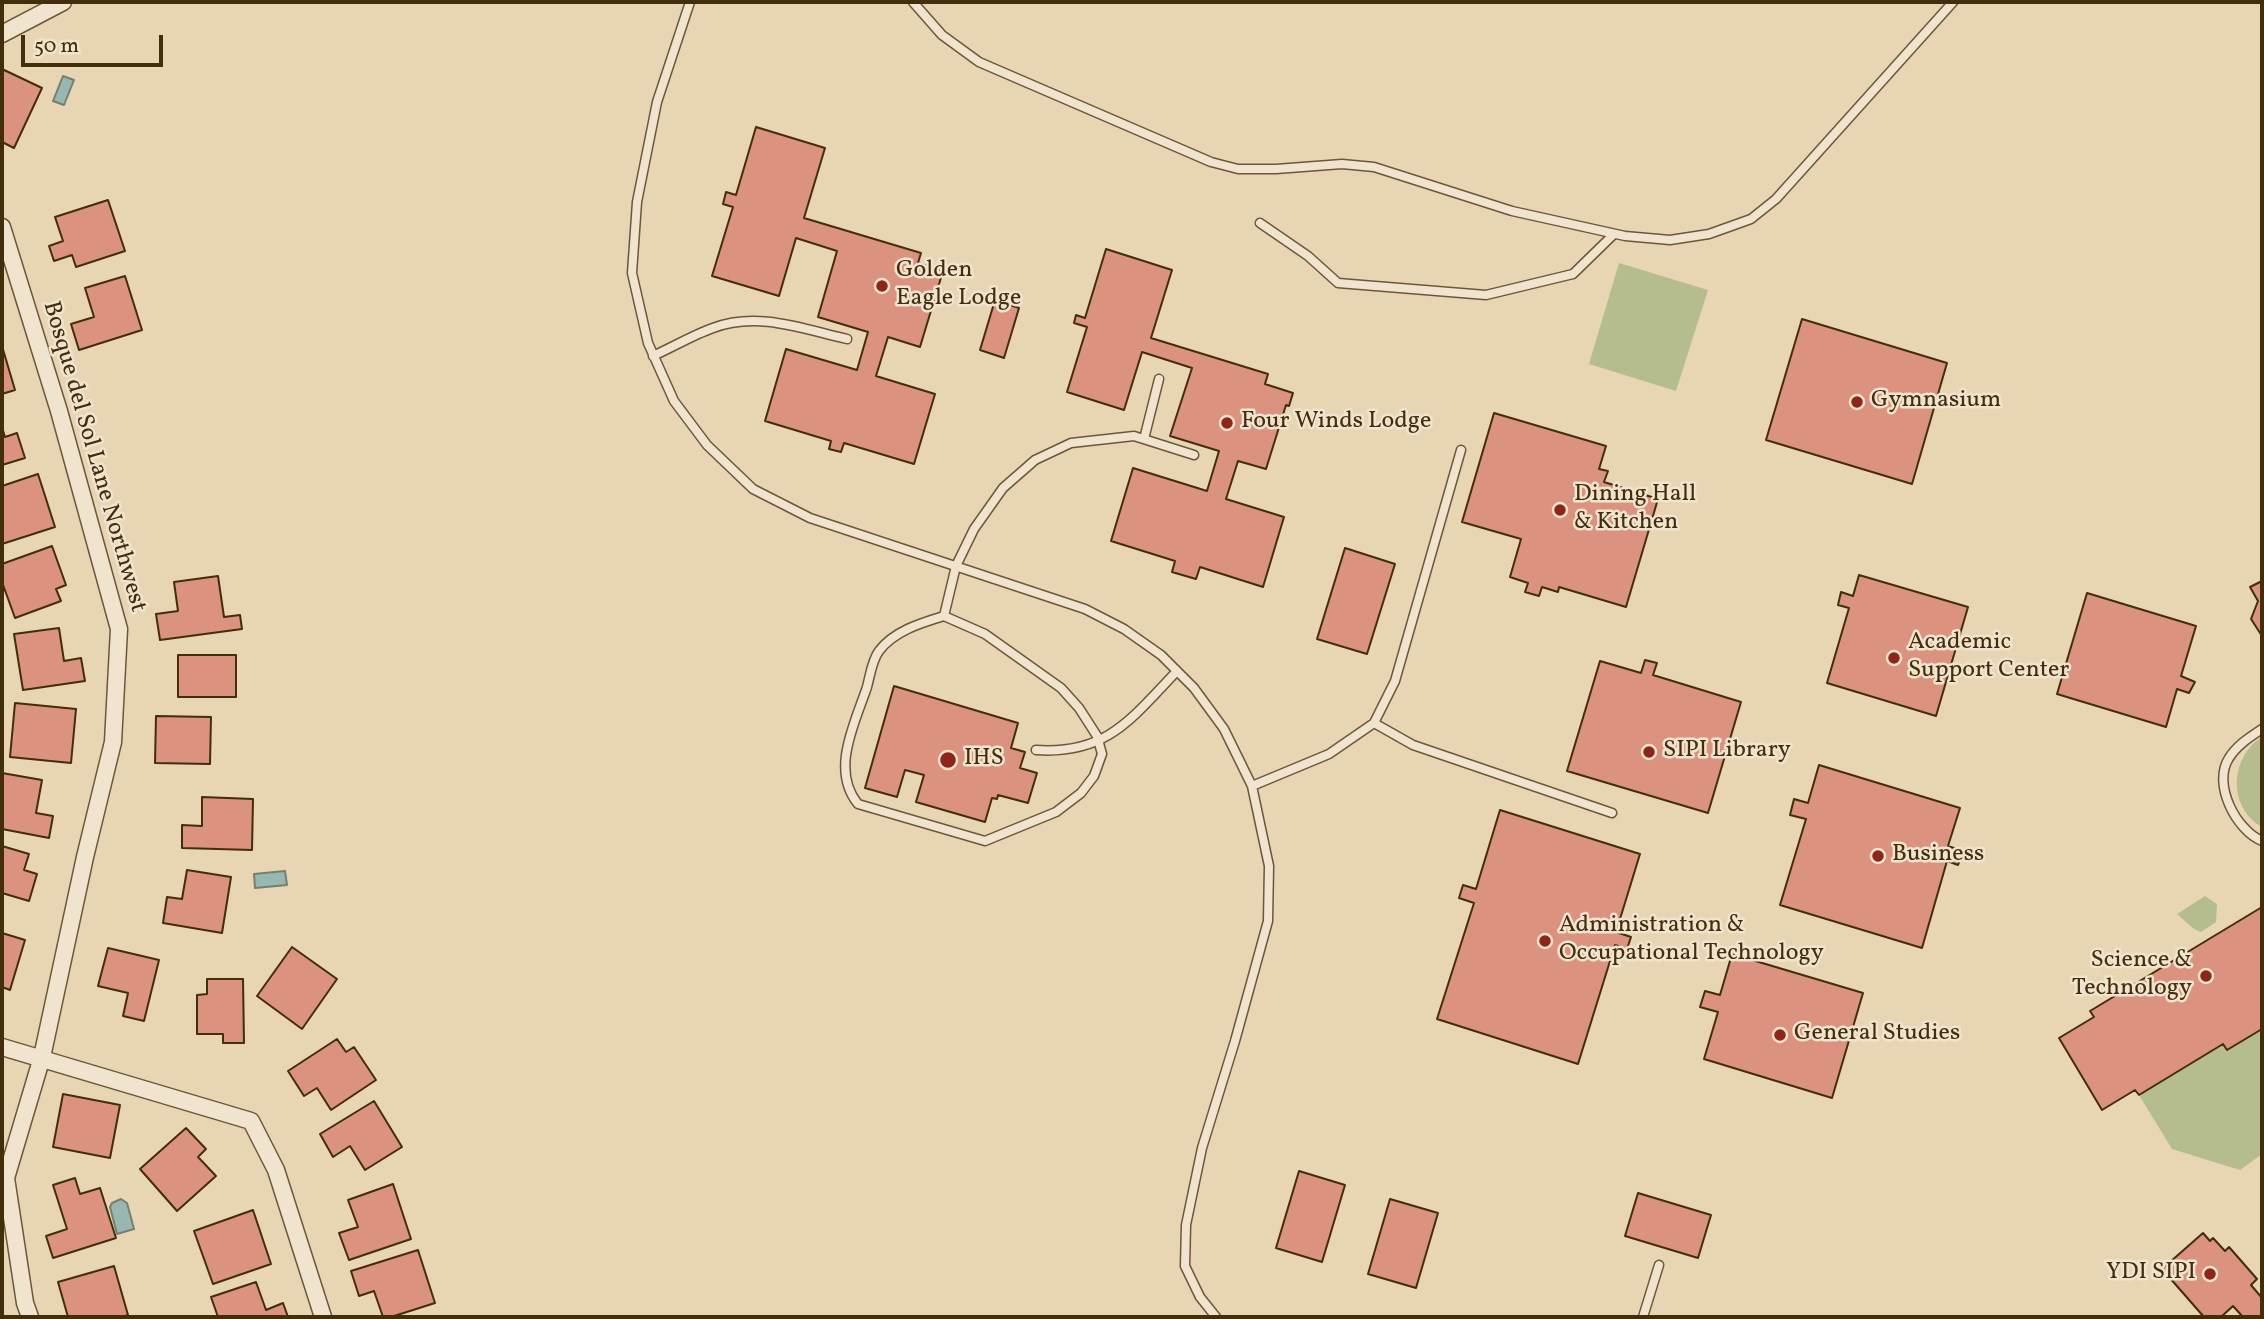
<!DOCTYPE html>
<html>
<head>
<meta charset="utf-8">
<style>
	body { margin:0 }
	#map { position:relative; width:2264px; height:1319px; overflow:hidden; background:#e8d5b4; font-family:Vollkorn,serif }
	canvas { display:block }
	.frame { position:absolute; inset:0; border:4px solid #422d0d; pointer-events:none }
	.scale { position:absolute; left:21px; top:35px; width:142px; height:32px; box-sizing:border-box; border:4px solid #422d0d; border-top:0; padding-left:9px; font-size:21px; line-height:24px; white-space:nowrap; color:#422d0d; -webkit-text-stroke:5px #f0e4ce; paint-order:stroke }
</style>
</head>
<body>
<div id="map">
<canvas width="2264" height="1319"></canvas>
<div class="frame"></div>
<div class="scale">50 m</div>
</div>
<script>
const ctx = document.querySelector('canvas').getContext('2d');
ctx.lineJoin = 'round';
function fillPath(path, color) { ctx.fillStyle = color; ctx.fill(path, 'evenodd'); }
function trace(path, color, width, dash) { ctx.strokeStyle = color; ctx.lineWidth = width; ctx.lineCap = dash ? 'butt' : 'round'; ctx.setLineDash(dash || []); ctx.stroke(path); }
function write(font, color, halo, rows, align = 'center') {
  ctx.font = font + ' Vollkorn,serif'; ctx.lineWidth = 5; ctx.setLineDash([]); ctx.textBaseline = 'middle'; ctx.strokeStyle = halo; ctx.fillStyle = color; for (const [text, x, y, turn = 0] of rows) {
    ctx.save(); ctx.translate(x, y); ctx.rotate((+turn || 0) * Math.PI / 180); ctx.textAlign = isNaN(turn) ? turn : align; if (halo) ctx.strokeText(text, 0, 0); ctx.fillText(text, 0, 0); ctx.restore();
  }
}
fillPath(new Path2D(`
	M1619,263L1708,290L1676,391L1589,364Z
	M2262,737V827C2227,807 2230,757 2262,737Z
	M2205,896L2217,904L2216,922L2201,932L2194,929L2177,914Z
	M2262,1029V1154L2240,1170L2172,1149L2139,1095L2223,1044L2228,1050Z`), '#b5bd8e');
const water = new Path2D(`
	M63,76L74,80L64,105L53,101Z
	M285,871L287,885L255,888L254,874Z
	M121,1199L127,1203L134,1229L117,1234L110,1207L112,1203Z`);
fillPath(water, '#97b8b0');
trace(water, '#75806f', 2);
const building = new Path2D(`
	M2,69L42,88L14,148L2,142Z
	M756,127L825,148L804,218L921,253L918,263L943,271L920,347L888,337L876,376L935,394L914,464L844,443L841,452L829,449L831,441L765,421L786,349L857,370L868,332L818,317L837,251L796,238L779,296L712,276L733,207L723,204L726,192L736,195Z
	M108,200L125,251L76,267L72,255L54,261L49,246L63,241L55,217Z
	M1106,249L1172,270L1151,338L1268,374L1265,384L1293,393L1289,406L1286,405L1266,469L1238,461L1226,499L1284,517L1263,587L1200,567L1196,579L1172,572L1175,561L1111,541L1133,468L1207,491L1219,451L1170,436L1192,368L1142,352L1124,410L1067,392L1087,327L1074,323L1076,315L1085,318Z
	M125,276L142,330L79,350L71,324L94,317L85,288Z
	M995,300L1019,308L1004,358L980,350Z
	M1802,319L1947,363L1912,484L1766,440Z
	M2,346L15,390L2,394Z
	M1494,413L1606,446L1599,469L1608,471L1604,482L1658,499L1626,607L1559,587L1558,592L1542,587L1539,596L1525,592L1528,583L1510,577L1521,539L1462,522Z
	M2,427L5,437L17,433L25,458L2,465Z
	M38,474L55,527L2,544V486Z
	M52,546L66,585L56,589L61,601L15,618L2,582V564Z
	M1345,548L1395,564L1367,654L1317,639Z
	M1859,575L1968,607L1936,716L1827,683L1849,608L1838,605L1841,592L1853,596Z
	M218,576L224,617L240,615L242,629L160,640L156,614L178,611L174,582Z
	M2262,581V636L2251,619L2258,601L2250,587Z
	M2087,593L2196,626L2181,676L2195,682L2189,693L2177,689L2166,727L2057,694Z
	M59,628L64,661L81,658L85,681L23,690L14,634Z
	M178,655H236V697H178Z
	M1645,660L1657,663L1653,675L1741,702L1708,813L1567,771L1600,661L1641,673Z
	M894,686L1018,723L1011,748L1025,752L1020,768L1037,773L1028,803L998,795L997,799L992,798L985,822L916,802L924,775L905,770L897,797L865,788Z
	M15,703L76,709L71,763L10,757Z
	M156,716L211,717L210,764L155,763Z
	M1819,765L1960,808L1948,846L1963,851L1958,865L1947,861L1922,948L1780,905L1806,819L1790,815L1794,799L1808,803Z
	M2,773L42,780L36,813L53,816L49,838L2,829Z
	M202,797L253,799L252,850L182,848V825L202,826Z
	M1500,810L1640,854L1616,932L1631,937L1627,949L1615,945L1578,1064L1437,1019L1474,903L1459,898L1463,885L1476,889Z
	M2,846L29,854L24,870L37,874L29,901L2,893Z
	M187,870L231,877L222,933L163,923L167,897L182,899Z
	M2262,907V1029L2227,1050L2223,1044L2139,1095L2135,1090L2102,1110L2059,1038L2094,1017L2090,1011Z
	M2,933L25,940L10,990L2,987Z
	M292,947L337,979L302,1029L257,996Z
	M108,948L159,960L144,1021L123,1016L128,993L98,986Z
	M1732,954L1863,993L1832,1098L1704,1059L1718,1012L1700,1007L1705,991L1720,995Z
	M207,979H243L244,1043H223V1034H197V995L207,994Z
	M337,1039L346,1052L354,1047L376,1080L331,1110L317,1088L304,1096L288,1071Z
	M63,1094L120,1105L110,1158L53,1147Z
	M374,1101L402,1147L365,1170L350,1146L333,1157L320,1134Z
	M186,1128L206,1149L198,1157L216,1176L177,1211L140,1169Z
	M1299,1171L1345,1185L1322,1262L1276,1248Z
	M75,1178L80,1194L100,1188L116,1238L53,1258L46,1236L67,1229L53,1185Z
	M393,1184L411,1239L349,1260L339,1233L358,1227L348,1200Z
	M1638,1193L1711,1215L1698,1258L1625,1236Z
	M1390,1199L1438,1213L1416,1288L1368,1274Z
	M253,1210L271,1264L213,1284L194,1231Z
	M2203,1233L2210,1241L2213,1238L2225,1251L2229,1247L2257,1279L2251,1285L2262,1298V1314L2259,1317H2243L2233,1306L2221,1317H2204L2162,1269Z
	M418,1250L435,1303L391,1317H383L374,1291L359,1296L351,1271Z
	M114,1266L128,1315L121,1317H68L58,1282Z
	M256,1282L266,1310L283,1303L288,1317H218L211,1297Z`);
fillPath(building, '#db927e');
trace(building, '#422d0d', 2);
const lane = new Path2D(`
	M690,2L657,102L637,202L632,273L648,343L674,401L707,445L753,489L810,518L1085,609L1124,629L1161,655L1194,688L1224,729L1252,786L1269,866L1268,921L1235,1041L1202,1148L1186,1225L1185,1266L1200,1297L1216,1317
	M913,2L942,35L979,62L1211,162L1238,169H1276L1342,164L1374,167L1512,211L1625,236L1670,240L1709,234L1751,219L1776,199L1953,2
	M1260,223L1308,256L1338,283L1486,295L1573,274L1614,234
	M653,356C673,347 693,335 713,328C757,311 803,329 847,339
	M1144,439L1159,379
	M944,616L985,634L1061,688L1079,708L1097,736L1102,754L1094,776L1081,793L1056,812L985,841L858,804C830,770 855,723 867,687C870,676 872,660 879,651C894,631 921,623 944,616L956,566L974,529L1003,488L1035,460L1071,443L1134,436L1194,455
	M1374,723L1413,745L1612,813
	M2262,729C2250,737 2237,745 2229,758C2212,784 2236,830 2262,841
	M1036,750C1107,755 1132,718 1177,671
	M1252,786L1329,754L1374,723L1395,681L1461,450
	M1643,1317L1659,1265`);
const street = new Path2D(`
	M2,34L63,2
	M2,227L59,411L119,629L113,742L85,857L42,1057L6,1178L25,1303L30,1317
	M2,1047L251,1121L276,1170L323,1317`);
trace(lane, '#6c5737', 11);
trace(street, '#6c5737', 19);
trace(lane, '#f0e4ce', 8);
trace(street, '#f0e4ce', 16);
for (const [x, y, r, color] of [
	[882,286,7,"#8f2418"],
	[1857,402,7,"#8f2418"],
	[1227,423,7,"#8f2418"],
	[1560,510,7,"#8f2418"],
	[1894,658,7,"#8f2418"],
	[1649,752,7,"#8f2418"],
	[948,760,9,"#8f2418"],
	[1878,856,7,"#8f2418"],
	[1545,941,7,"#8f2418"],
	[2206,976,7,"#8f2418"],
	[1780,1035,7,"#8f2418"],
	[2210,1274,7,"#8f2418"]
]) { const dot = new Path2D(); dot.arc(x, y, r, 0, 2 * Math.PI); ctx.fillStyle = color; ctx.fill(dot); trace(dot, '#f0e4ce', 2.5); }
write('24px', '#422d0d', '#f0e4ce', [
	["Golden",896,272],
	["Eagle Lodge",896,300],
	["Gymnasium",1871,402],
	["Four Winds Lodge",1241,423],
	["Dining Hall",1574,496],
	["& Kitchen",1574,524],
	["Academic",1908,644],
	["Support Center",1908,672],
	["SIPI Library",1663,752],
	["IHS",964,760],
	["Business",1892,856],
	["Administration &",1559,927],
	["Occupational Technology",1559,955],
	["Science &",2192,962,"right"],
	["Technology",2192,990,"right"],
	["General Studies",1794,1035],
	["YDI SIPI",2196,1274,"right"]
], 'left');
write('24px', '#422d0d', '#f0e4ce', [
	["Bosque del Sol Lane Northwest",93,457,74]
]);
</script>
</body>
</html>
